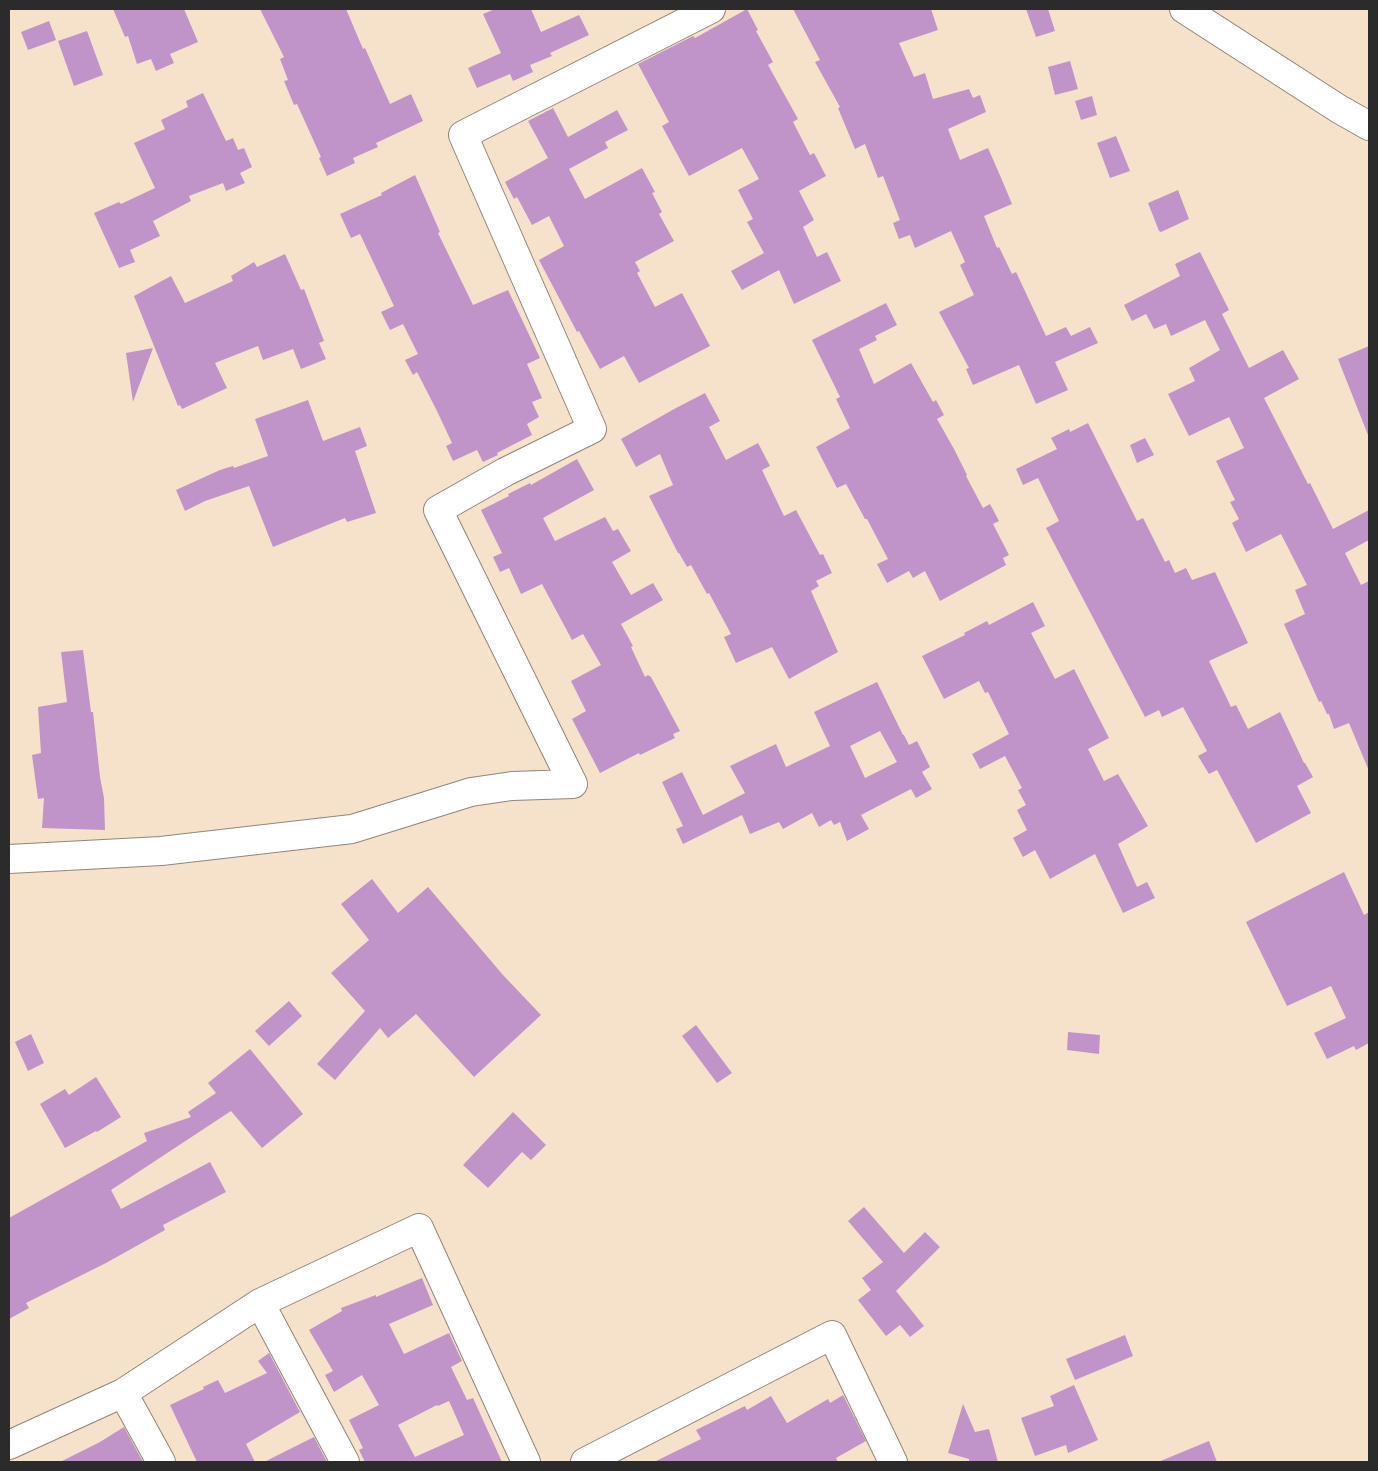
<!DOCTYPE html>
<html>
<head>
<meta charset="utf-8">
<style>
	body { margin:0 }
	#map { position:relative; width:1378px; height:1471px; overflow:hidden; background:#f6e2ca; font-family:"IM FELL English",serif }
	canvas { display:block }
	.frame { position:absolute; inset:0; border:10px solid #2b2b2b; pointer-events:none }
</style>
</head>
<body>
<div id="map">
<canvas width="1378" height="1471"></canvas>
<div class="frame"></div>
</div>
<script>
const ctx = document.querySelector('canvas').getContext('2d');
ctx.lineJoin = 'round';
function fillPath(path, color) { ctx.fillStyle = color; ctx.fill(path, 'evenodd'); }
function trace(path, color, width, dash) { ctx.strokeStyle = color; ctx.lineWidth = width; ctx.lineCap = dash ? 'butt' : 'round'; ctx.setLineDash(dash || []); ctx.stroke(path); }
fillPath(new Path2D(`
	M113,9H184L198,42L170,54L174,63L156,71L151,59L137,64L128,36L125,37Z
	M260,9H346L363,49L365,48L390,104L411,94L423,121L376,143L378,147L353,158L355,163L327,176L319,158L321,157L297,104L294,105L284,81L288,80L280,59L284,57Z
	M495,9H531L541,32L579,15L589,35L550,53L552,56L530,65L533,72L513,81L510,74L477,88L468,68L501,53L483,14Z
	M747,9L758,30L756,31L773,62L768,65L798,119L793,122L810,155L814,153L826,176L799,191L814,220L803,227L817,257L827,252L841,281L794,304L779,270L742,290L731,271L764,253L747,222L753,219L738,190L759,179L742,148L689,176L662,126L669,122L638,64L693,36L695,38Z
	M793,9H931L938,30L899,43L914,77L925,73L933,99L969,89L973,98L980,95L986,112L948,129L960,160L988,148L1002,180L1012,204L984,216L997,248L999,247L1012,274L1016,272L1046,336L1066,327L1071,336L1090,327L1098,343L1055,362L1068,390L1036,404L1019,365L973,385L966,369L969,368L939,312L974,295L960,265L965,262L951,231L915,248L910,235L899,239L893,223L900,220L883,176L878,178L865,144L855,149L838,108L840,107L815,62L820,60Z
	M1026,9H1048L1055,31L1036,37Z
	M49,21L56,40L28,50L21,32Z
	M87,31L103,75L74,86L58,41Z
	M1070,61L1078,89L1055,95L1048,67Z
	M203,93L226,141L233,138L238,150L244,148L252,167L240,173L245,183L226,191L223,183L189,196L191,201L153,221L160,236L130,250L135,262L119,268L94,213L119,202L121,204L155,188L134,143L165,129L161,120L188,107L186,101Z
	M1092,96L1097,115L1081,120L1075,101Z
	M553,108L568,137L617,110L628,130L605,142L608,148L569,169L585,199L642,168L655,192L652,193L662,212L659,214L674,241L635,262L640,271L637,273L655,307L682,293L710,346L639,383L624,356L600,369L579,331L577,332L539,260L564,246L549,216L532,225L517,197L514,199L505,182L548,158L528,121Z
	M1116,136L1130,171L1110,178L1097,143Z
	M415,175L440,232L438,233L473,305L508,290L540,358L527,364L542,398L532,402L539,417L527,424L532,435L497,453L498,455L483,462L477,450L453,461L446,446L452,443L437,411L417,372L413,375L405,360L418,354L403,324L390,330L381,312L394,306L360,234L351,238L340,214L382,195L381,193Z
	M1178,190L1189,219L1161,232L1159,231L1148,203Z
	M1200,252L1229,310L1222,314L1249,368L1283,350L1299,379L1264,398L1308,484L1310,483L1333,529L1369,510V540L1345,553L1361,585L1369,581V771L1349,723L1334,729L1329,714H1327L1321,701L1319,702L1284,624L1305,614L1295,590L1307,585L1281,534L1246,552L1232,523L1239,519L1230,502L1235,500L1216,461L1244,448L1229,417L1189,436L1168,394L1195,381L1189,368L1220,350L1205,320L1171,336L1166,324L1154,329L1146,314L1132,321L1124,305L1180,276L1175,264Z
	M285,254L301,290L304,289L324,341L319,343L326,359L301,369L293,349L263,360L258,346L215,363L227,388L182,409L180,405L178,406L134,296L171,276L185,303L233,281L231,276L254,262L257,267Z
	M886,303L897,325L875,336L877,340L859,349L874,384L911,363L933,402L936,400L944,415L937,419L954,449L967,475L966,476L983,508L990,504L999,521L993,524L1009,555L1003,558L1006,565L940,601L925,571L913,578L909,571L887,583L877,564L888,559L867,519H865L846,484L837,488L816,447L850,428L836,399L840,397L812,340Z
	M1369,346V435H1368L1338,359Z
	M153,348L133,402L126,353Z
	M705,393L720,421L709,427L726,460L758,443L770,466L762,470L784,516L796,510L820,555L823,554L832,573L816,581L819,586L811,591L838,652L789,679L772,647L736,663L724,637L731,634L709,593L707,594L691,565L687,567L679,553H678L649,496L673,485L660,454L636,467L621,439L676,408Z
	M308,400L323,441L360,427L367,446L355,451L376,513L347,522L345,518L273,547L249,486L205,501L185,511L176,490L220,470L233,466L234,468L268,456L255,419Z
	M1088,423L1137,521L1143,518L1165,562L1169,560L1175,573L1186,568L1192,580L1215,572L1248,643L1209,661L1231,707L1236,705L1248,729L1280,712L1304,763H1305L1313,777L1297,786L1311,813L1256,843L1217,770L1209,774L1198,756L1207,751L1183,707L1162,717L1159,710L1145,717L1046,528L1059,521L1038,478L1023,485L1016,469L1057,449L1051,438L1069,429L1070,432Z
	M1145,438L1154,455L1137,463L1130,445Z
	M577,459L594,490L543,518L555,541L605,517L613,531L618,529L631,551L612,562L631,595L653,583L663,600L621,624L633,646L631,647L645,677L648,675L651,677L680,731L673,734L675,738L640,755L639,753L600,773L572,719L586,711L571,681L601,665L583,634L572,640L542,584L521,594L509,568L500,572L493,557L502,553L481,510L509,496L508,494L530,483L531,485Z
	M1033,602L1045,626L1031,633L1055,679L1074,669L1109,738L1088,749L1104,781L1118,774L1148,826L1118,844L1137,887L1147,882L1155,898L1123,913L1095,854L1050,879L1035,850L1023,857L1013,838L1027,830L1017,810L1026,805L1018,790L1022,788L1005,756L980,769L972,754L1009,734L988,692L985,693L979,681L944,699L922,656L965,635L964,633L987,621L989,625Z
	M83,650L91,712H93L100,777L104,798L105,830L42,828L44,798L38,799L32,755L41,753L38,707L67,702L61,652Z
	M877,682L903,735H904L909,745L917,741L930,767L922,772L932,789L916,798L911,789L861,815L869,829L847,841L840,822L834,825L831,820L819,827L812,813L783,829L779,822L750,834L742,815L683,844L676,829L683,826L662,782L682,772L703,815L745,793L730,766L776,744L786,767L830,746L814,712ZM880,731L897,762L865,778L850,746Z
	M1344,872L1364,915L1369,912V1043L1356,1050L1354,1046L1327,1059L1314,1033L1346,1018L1331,986L1287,1006L1246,922Z
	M372,879L398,913L428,887L503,975L541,1015L474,1077L416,1014L388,1038L380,1028L335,1080L317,1064L365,1011L331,973L369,940L341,904Z
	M289,1001L302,1016L269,1046L255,1031Z
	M696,1025L732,1073L717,1083L682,1036Z
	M1068,1032L1100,1035L1099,1054L1067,1050Z
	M31,1034L44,1063L28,1071L15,1042Z
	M250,1049L303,1114L262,1148L231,1111L111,1190L121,1209L210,1162L226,1192L163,1225L165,1230L106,1263L26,1303L29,1308L9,1319V1218L147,1141L144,1133L191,1117L188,1112L216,1093L208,1083Z
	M96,1077L121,1117L97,1132L96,1131L65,1148L40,1104L65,1089L69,1095Z
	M513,1112L546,1145L531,1160L522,1152L488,1188L463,1165Z
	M864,1207L904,1253L925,1232L940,1247L896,1291L924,1326L910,1337L900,1325L886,1336L858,1300L871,1290L862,1278L883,1262L848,1221Z
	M422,1278L433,1305L389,1324L404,1354L449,1333L462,1361L451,1367L467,1400L473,1398L502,1462H365L359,1450L363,1448L349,1420L379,1405L362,1375L334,1392L325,1375L333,1371L309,1330L342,1311L341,1308L376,1295V1297ZM449,1401L464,1435L415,1457L398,1425L437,1405L438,1406Z
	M1125,1335L1133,1356L1075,1380L1066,1359Z
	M269,1353L300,1412L246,1444L255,1462H197L170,1405L204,1389L203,1387L218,1380L225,1393L267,1373L258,1361Z
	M1074,1385L1098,1440L1068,1453L1066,1445L1035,1456L1021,1418L1054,1406L1050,1396Z
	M843,1395L866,1441L836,1458L838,1462H654L701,1439L696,1430L745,1406L747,1410L771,1396L787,1423L828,1399L830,1403Z
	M963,1404L975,1432L989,1429L998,1462H969V1459L948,1453Z
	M124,1427L143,1462H60L100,1442Z
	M314,1437L327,1462H264Z
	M1209,1441L1217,1462H1158Z`), '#c094c9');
const minor = new Path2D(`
	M1184,9L1339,109L1369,126
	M9,859L161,851L352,829L471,792L512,786L573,784L438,510L505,472L592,429L463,135L711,9
	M260,1303L345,1462
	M123,1393L161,1462
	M9,1445L123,1393L260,1303L419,1228L526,1462
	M585,1462L832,1335L893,1462`);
trace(minor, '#90867a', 30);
trace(minor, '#fff', 28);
</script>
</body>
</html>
